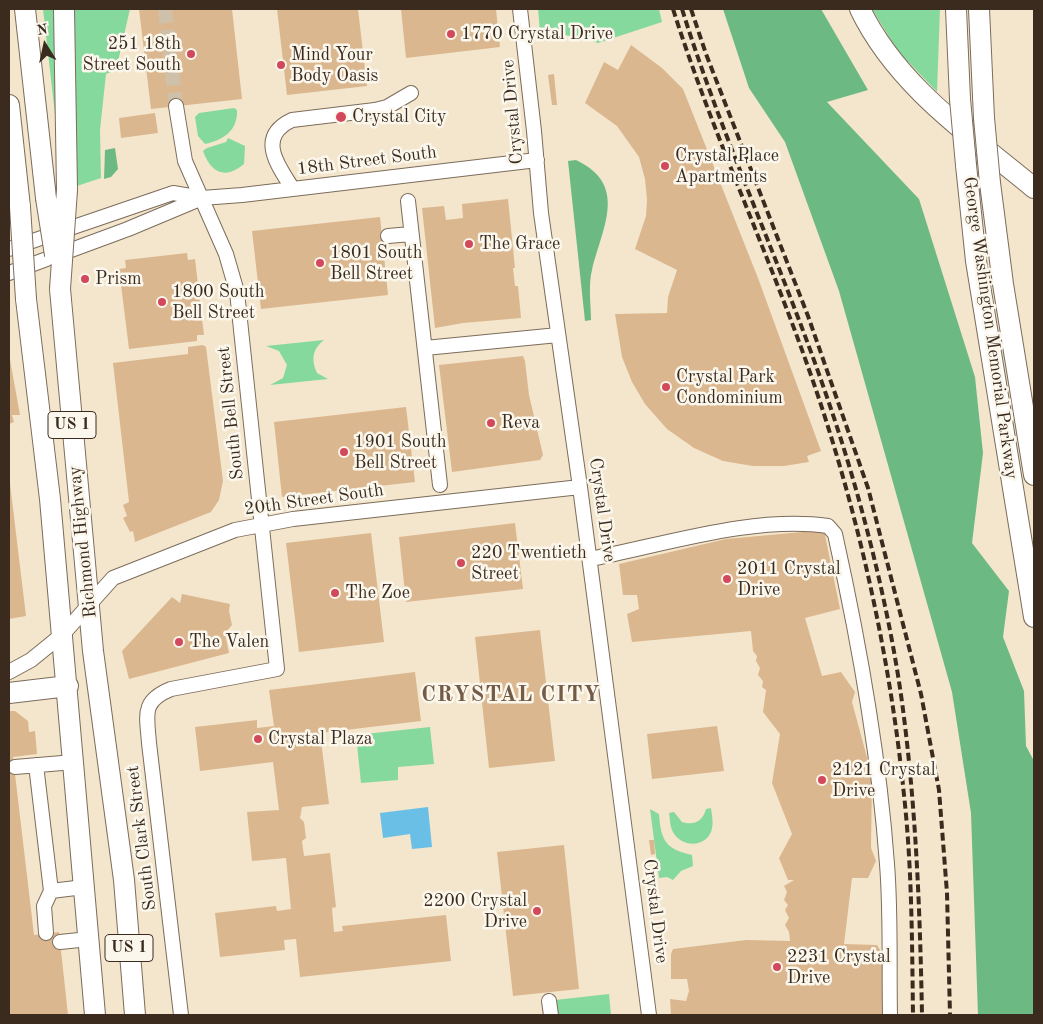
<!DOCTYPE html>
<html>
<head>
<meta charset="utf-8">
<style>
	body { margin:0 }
	#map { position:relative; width:1043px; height:1024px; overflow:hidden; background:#f4e6cc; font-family:"Old Standard TT",serif }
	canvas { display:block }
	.frame { position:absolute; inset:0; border:10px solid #3b2a1e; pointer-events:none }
	.north { position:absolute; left:20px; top:20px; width:50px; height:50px; -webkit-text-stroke:4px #fbf7ec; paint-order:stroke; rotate:350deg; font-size:14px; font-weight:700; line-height:20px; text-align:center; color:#3b2a1e }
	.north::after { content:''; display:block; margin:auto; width:18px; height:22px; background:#3b2a1e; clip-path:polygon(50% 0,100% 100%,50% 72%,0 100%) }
</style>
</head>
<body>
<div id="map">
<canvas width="1043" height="1024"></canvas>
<div class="frame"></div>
<div class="north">N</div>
</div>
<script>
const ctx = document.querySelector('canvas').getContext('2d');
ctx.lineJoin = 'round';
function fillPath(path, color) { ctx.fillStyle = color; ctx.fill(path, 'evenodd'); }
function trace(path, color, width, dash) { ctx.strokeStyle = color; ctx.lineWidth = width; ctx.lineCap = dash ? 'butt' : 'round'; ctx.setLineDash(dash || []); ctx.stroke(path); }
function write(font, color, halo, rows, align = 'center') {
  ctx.font = font + ' "Old Standard TT",serif'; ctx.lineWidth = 5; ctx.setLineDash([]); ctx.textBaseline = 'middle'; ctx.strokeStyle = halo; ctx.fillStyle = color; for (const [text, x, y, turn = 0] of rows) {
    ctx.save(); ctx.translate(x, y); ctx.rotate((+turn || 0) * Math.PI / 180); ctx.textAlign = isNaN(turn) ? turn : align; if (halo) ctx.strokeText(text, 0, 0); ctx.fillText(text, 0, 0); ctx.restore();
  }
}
fillPath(new Path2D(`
	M43,9H58L57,132Z
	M71,9H130L116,70L106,74L100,130L101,178L74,187Z
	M538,9H659L662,22L598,43L580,37L540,32Z
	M872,9H940L937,92L897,50Z
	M234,108L237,110C238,131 223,140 205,144L198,136L195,117L199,113Z
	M228,138L245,146L244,164C225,180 211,173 203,151L207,148L226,142Z
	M324,340C312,349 311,360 317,373L328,379L270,385L283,378L287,365L279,351L266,346Z
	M430,727L434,764L398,767V780L361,783L356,735Z
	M711,808C712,816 714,824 711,832C704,848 681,847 673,832C670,827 670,819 669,813L674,812L682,822C694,826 703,821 706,809Z
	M650,809L659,814C661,840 665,849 692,855L693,866L681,871L673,880L667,877L659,878Z
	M609,994L611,1015H557L555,1000Z`), '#85d99c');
fillPath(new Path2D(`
	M723,9H821L868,90L827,102L919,199L975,377L983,453L972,543L1009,591L1003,637L1024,691L1026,746L1034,761V1015H978L971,813L952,692L839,291L785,142L749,88Z
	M115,148L118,169L111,177L104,179L105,150Z
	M576,160C629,185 602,228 592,270C588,285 591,305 591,320L585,321L568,161Z`), '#6cb984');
fillPath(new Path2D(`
	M428,807L432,847L412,849L410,834L383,838L380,813Z`), '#69bfe5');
fillPath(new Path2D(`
	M139,9H232L242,99L151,109Z
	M277,9H358L367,86L287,95Z
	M401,9H496L500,47L406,58Z
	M631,45L662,68L683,89L758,278L821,451L807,456L809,462L784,466H753L723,461L694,448L667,429L645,404L632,382L622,357L615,314L667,313L668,297L677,270L635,249L646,216L647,200L645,179L639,157L617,126L585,103L604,62L618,70Z
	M554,74L557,105H552L548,75Z
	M155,113L158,133L121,138L119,118Z
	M508,199L515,268H513L515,286H518L521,318L463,323L435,328L422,208L444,206L446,220L463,218L462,204Z
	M380,217L388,295L261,309L252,231Z
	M187,253L188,260L195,259L204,335H197V341L129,349L119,269L126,268L125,260Z
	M203,345L206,347L223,481L219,500L211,512L135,542L133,531L130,532L123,518L127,516L123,505L129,502L113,363L188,354V347Z
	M9,354L20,415H12L14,422L9,424Z
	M523,356L525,361L529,395L543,455L540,460L452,472L439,365Z
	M406,407L415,482L282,497L274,422Z
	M9,475L26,616L9,619Z
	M515,523L523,589L406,602L399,537Z
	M824,530L840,609L805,618L822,676L841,672L855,692L852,702L872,776L871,848L876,861L868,878H852L844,944L877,945L882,953L885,1015H671L670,999L686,1001L689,991L687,979H671V954L673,949L746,940L790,941L789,932L785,925L789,918L785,910L788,905L784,900L787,892L784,886L794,880H788L779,858L792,834L772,783L780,734L763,712L766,690L762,687L763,681L758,675L760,668L756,661L757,656L753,651L751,631L632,642L627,614L639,609L637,595H623L619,564L726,539Z
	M371,533L384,642L299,652L286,543Z
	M182,594L230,604L229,611L232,625L225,633L229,653L129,679L122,651L172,597L180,603Z
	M540,630L555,761L489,768L475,637Z
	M415,672L421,721L320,733L329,804L302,807L300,818L304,822L306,838L302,841L304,856L330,853L336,907L332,908L334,932L343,931L342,926L446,915L451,961L300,977L296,939L284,940L285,950L220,957L215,913L276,906L277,911L291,909L286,858L252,861L247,812L279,810L273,762L200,771L195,727L257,720V728L274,726L269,690Z
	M9,711H15L28,721L29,732L35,731L37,754L13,757L34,935L59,932L68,1015H9Z
	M717,726L724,771L652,779L647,734Z
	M649,840H654L655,854L651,855Z
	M564,845L579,989L513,996L497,852Z`), '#dbb78f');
trace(new Path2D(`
	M165,9L176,106`), '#cfc0a9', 14, [14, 7]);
const minor = new Path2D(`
	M520,9L534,131L541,213L580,487L649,1015
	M176,106L185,161L226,254L237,292L277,669L171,689C141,701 147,715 149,743L181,1015
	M293,189C278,166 256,137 292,120L375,110L387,107L411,93
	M408,201L440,485
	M388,236L411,234
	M9,249L173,193L202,198L242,195L537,160
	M9,273L128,229L202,198
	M425,348L558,335
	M590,559C663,545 755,515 828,526L835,534C859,642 879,753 887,864C891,914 889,965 890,1015
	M9,672L31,660L63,634L113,578L235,530L293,519L580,487
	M36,765L51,891L44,906L46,933
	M15,767L74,762
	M51,891L84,887
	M60,942L89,939
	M549,1001L551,1015`);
const highway = new Path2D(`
	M25,9L46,198
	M64,9L67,190
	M860,9C897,86 970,135 1034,188
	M956,9L960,99
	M979,9L984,118
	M9,105L20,207
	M966,165L976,261L1034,617
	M990,183L1003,284L1034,475
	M60,289L93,651L124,880L135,1015
	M26,299L50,499L95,1015
	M9,693L68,686`);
trace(minor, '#7c6c5b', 16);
trace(highway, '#7c6c5b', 22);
trace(minor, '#fff', 14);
trace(highway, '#fff', 20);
trace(new Path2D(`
	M673,9C716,145 779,275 823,411C863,535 891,666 904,795C912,868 912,942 913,1015
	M682,9C724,144 785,272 830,406C861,497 889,607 902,702C916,806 920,910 922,1015
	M691,9L706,54L808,316L868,488L921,694L939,790L947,893L950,1015`), '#3b2a1e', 4, [8, 4]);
const highwayBridge = new Path2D(`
	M960,99L966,165
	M984,118L990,183
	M46,198L55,255
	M20,207L26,299
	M60,289L67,190`);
trace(highwayBridge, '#7c6c5b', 22, []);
trace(highwayBridge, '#fff', 20);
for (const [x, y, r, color] of [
	[451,34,5,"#d1495b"],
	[191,54,5,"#d1495b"],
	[281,65,5,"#d1495b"],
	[341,117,6,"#d1495b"],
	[665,166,5,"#d1495b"],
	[469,244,5,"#d1495b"],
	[320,263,5,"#d1495b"],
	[85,279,5,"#d1495b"],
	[162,302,5,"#d1495b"],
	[666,387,5,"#d1495b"],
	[491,423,5,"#d1495b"],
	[344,452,5,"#d1495b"],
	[461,563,5,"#d1495b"],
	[727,579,5,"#d1495b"],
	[335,593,5,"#d1495b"],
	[179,642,5,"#d1495b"],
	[258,739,5,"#d1495b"],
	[822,780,5,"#d1495b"],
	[537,911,5,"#d1495b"],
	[777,967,5,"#d1495b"]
]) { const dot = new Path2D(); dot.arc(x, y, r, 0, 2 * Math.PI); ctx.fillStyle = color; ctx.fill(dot); trace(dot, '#fbf7ec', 2); }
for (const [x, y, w] of [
	[72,425,48],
	[129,948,48]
]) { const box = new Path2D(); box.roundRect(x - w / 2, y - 13.5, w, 27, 4); ctx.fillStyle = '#fbf7ec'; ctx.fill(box); trace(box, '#3b2a1e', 1); }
write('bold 16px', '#3b2a1e', null, [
	["US 1",72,425],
	["US 1",129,948]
]);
write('18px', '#3b2a1e', '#fbf7ec', [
	["1770 Crystal Drive",461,34],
	["251 18th",181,44,"right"],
	["Street South",181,65,"right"],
	["Mind Your",291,55],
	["Body Oasis",291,76],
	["Crystal City",352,117],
	["Crystal Place",675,156],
	["Apartments",675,177],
	["The Grace",479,244],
	["1801 South",330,253],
	["Bell Street",330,274],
	["Prism",95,279],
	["1800 South",172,292],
	["Bell Street",172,313],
	["Crystal Park",676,377],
	["Condominium",676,398],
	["Reva",501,423],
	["1901 South",354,442],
	["Bell Street",354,463],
	["220 Twentieth",471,553],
	["Street",471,574],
	["2011 Crystal",737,569],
	["Drive",737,590],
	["The Zoe",345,593],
	["The Valen",189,642],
	["Crystal Plaza",268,739],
	["2121 Crystal",832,770],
	["Drive",832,791],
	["2200 Crystal",527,901,"right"],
	["Drive",527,922,"right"],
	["2231 Crystal",787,957],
	["Drive",787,978]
], 'left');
write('18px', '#3b2a1e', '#fbf7ec', [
	["Crystal Drive",513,112,-95],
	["18th Street South",367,161,-7],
	["George Washington Memorial Parkway",990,328,82],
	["South Bell Street",231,413,-96],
	["20th Street South",314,500,-8],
	["Crystal Drive",602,510,82],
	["Richmond Highway",83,542,-96],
	["South Clark Street",142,838,-97],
	["Crystal Drive",655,911,83]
]);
ctx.letterSpacing = '1px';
write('bold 22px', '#735b46', '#fbf7ec', [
	["CRYSTAL CITY",511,695]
]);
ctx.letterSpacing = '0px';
</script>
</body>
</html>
